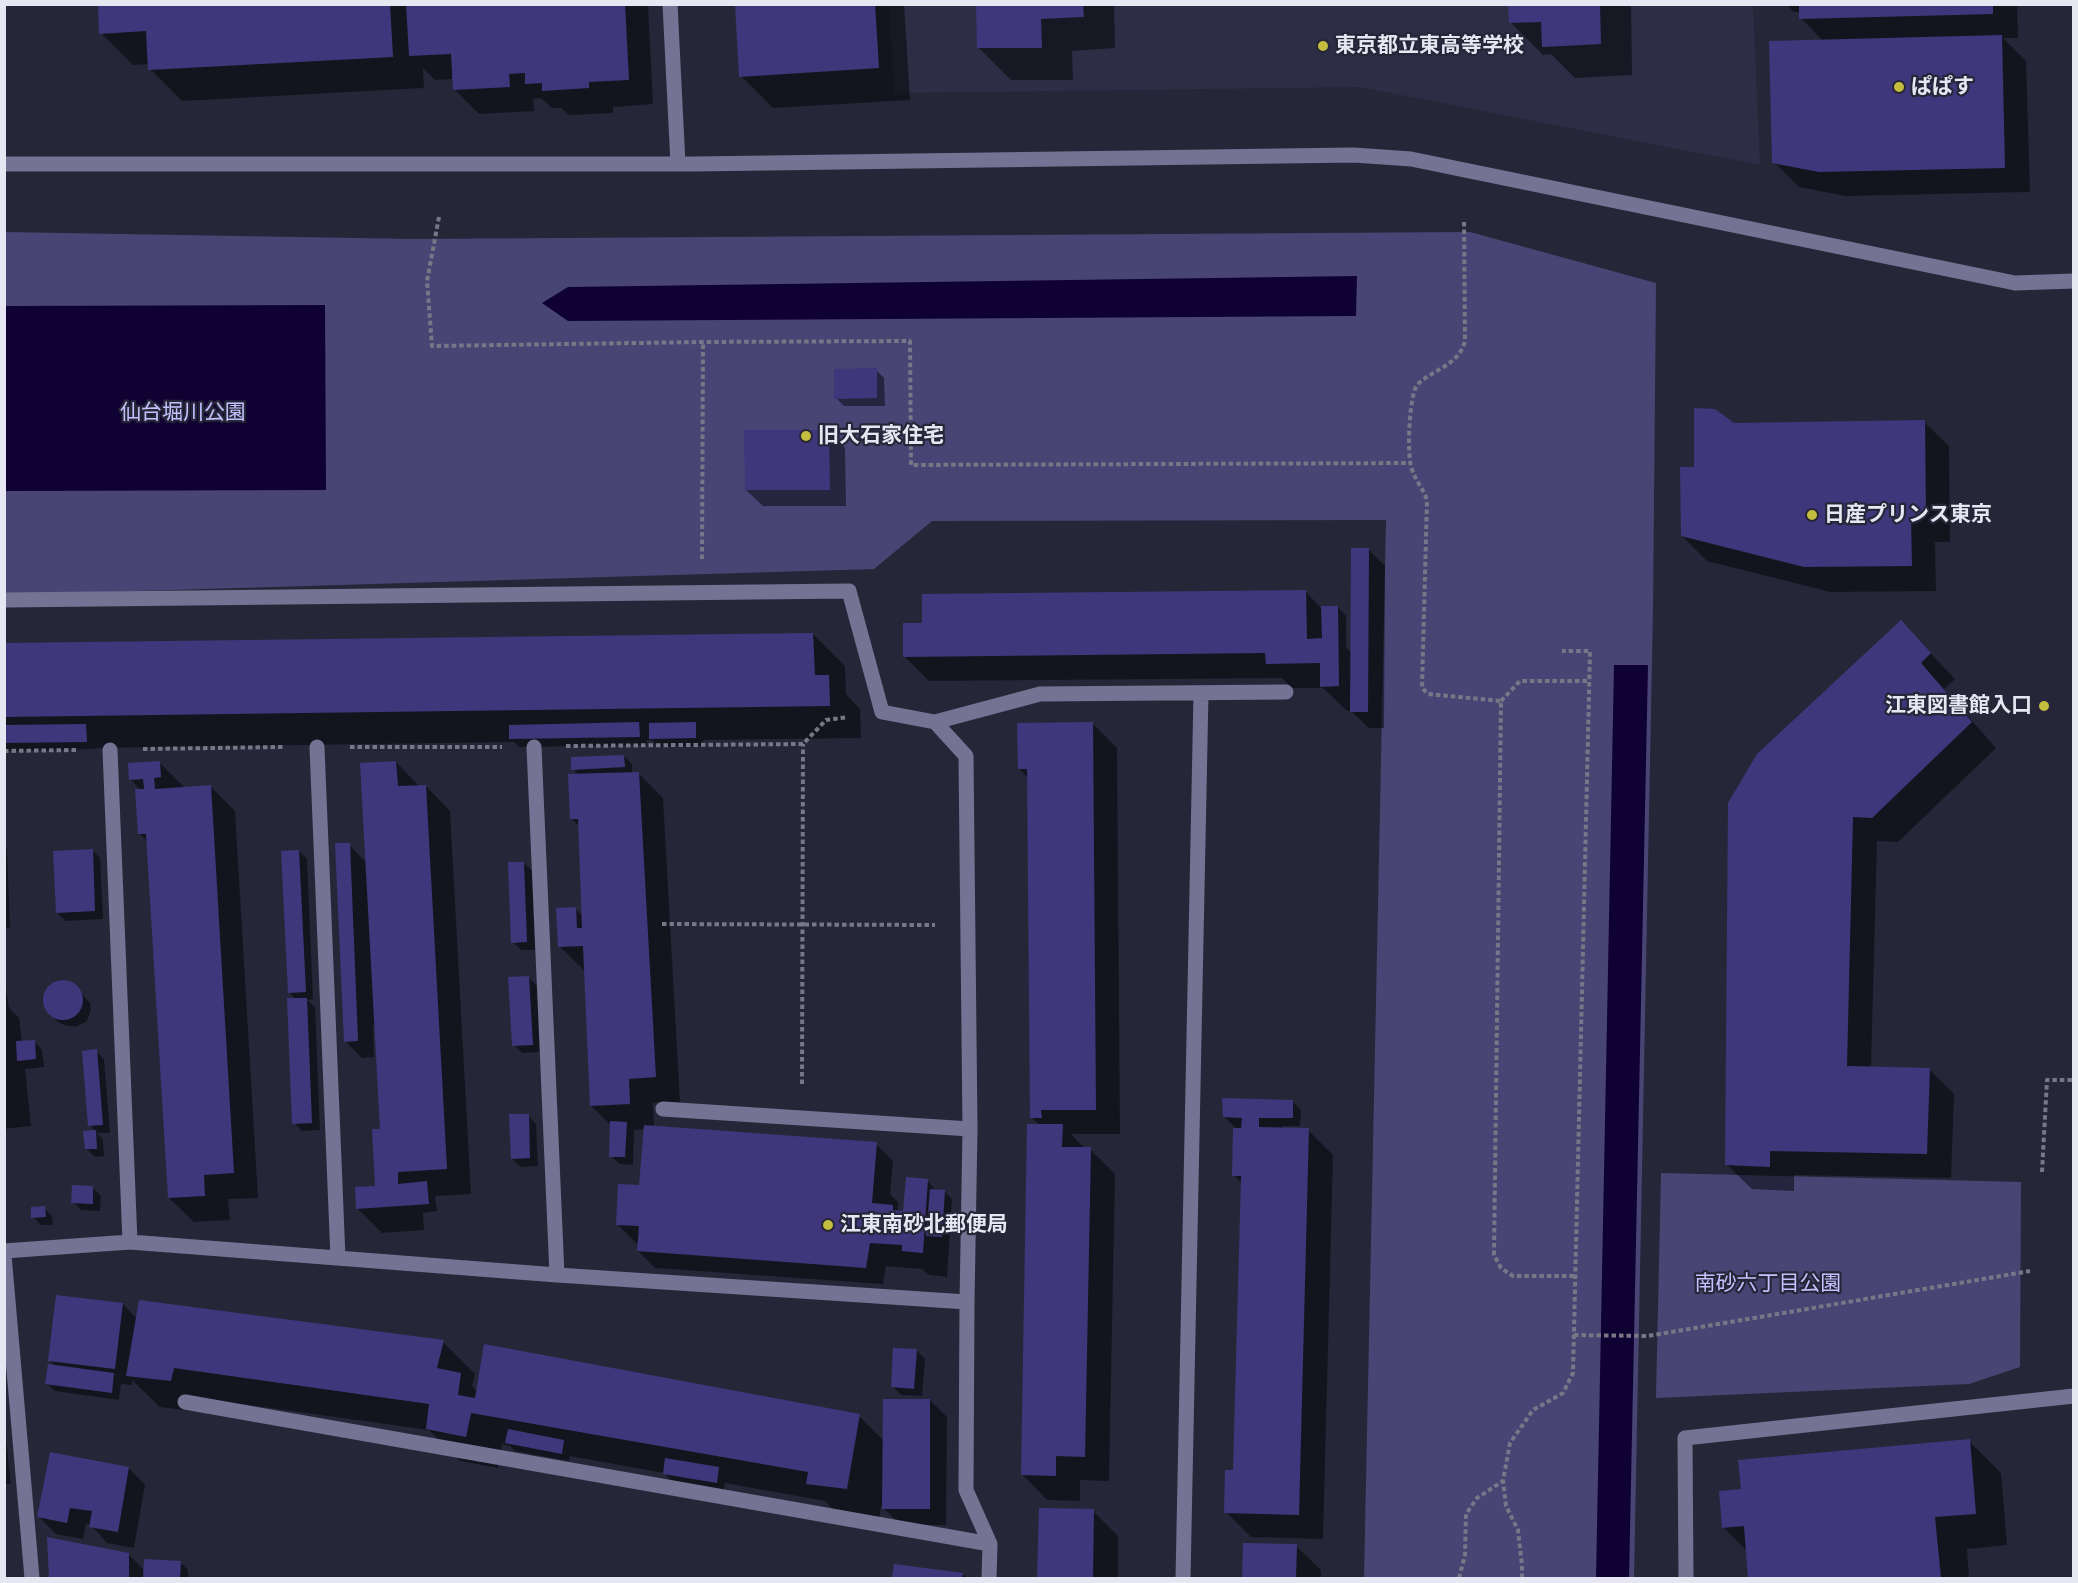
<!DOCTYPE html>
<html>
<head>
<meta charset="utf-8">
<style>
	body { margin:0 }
	#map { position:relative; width:2078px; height:1583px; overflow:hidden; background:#272639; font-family:"PT Sans",sans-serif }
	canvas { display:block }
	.frame { position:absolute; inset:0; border:6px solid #e7e7f3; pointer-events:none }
</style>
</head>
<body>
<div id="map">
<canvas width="2078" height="1583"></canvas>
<div class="frame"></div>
</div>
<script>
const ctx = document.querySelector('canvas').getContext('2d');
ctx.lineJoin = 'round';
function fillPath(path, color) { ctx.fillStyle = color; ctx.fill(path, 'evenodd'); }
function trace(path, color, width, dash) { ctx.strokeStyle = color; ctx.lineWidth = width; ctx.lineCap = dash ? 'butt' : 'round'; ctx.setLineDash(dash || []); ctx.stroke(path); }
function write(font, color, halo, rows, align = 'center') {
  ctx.font = font + ' "PT Sans","Noto Sans JP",sans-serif'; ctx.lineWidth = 4.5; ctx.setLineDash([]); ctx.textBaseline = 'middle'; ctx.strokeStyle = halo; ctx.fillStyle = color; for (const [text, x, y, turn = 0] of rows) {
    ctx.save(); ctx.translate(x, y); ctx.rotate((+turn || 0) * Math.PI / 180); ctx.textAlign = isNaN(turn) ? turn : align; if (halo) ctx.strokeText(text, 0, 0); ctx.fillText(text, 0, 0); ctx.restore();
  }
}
fillPath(new Path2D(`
	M889,5H1753L1760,165L1360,87L894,93Z`), '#2e2d46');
fillPath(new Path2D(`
	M4,232L413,239L1470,232L1656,283L1653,608L1634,1578H1364L1386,520L932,521L874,569L5,595Z
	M1661,1173L2021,1182L2020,1367L1969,1384L1656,1398Z`), '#484574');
fillPath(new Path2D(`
	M1357,276L1356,316L568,321L542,303L568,287Z
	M325,305L326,490L5,491V306Z
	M1614,665H1648L1629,1578H1596Z`), '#0f0233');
fillPath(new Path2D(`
	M99,4H648L653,104L613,107V113L569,115L561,108H552L541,98L533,99L534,111L479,114L454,89V79L435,80L423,68L424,88L182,101L150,69V64L133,65L101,33Z
	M737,4H904L910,100L773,108L741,76Z
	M977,4H1114L1115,48L1072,51L1073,80H1011L979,48Z
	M1510,4H1631L1632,75L1575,78L1551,54L1543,55L1511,23Z
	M1786,4H2017L2018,38H2003L2026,61L2030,192L1845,196L1799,187L1774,162L1823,41L1801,18V12H1794Z
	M876,370L884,378L885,406H844L836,398Z
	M1924,422L1949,446L1950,542H1935L1936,591L1830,592L1707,561L1682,536L1696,469L1733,424Z
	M829,431L845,448L846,506H763L746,490Z
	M1368,549L1385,566L1384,728H1369L1351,711H1347L1323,688H1292L1282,678L929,681L904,656L924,624L1306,592L1321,608L1338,607L1346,616V647L1352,653Z
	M1901,622L1955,679L1944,689L1996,748L1898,842L1877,841L1871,1068L1929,1069L1954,1094L1951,1178L1794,1175V1191L1752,1189L1727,1165Z
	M813,634L845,666L846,694L860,709L861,738L703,740L704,746L658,747L652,740H647V745L519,747L514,742L95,748V749L4,751V645Z
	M1092,723L1117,748L1120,1134H1071L1085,1149H1090L1115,1174L1109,1481L1080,1480V1501L1047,1500L1023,1475L1039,1125L1031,1117L1028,778L1019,769Z
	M624,756L632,764V774L638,773L663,798L680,1102L653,1103L654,1128L876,1144L893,1161L890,1194L898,1202V1212L907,1213L928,1181L936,1191H944L952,1199L947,1277L929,1275L922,1269L886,1266L883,1284L655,1268L638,1251L639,1246L617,1224L641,1187L645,1129L634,1130L633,1165L619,1164L611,1156L612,1126L591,1106L585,971L559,946L575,909L583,916L579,826L571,818L579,775L573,769Z
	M159,762L185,788L210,786L235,811L258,1198L228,1199L230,1220L194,1222L169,1198L148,842L140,834L141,790L130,779Z
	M396,762L420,787L426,786L450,811L471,1194L435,1196L437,1211L423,1213L424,1230L382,1233L357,1208L376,1188L382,1130L376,1024H373L374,1057L362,1058L345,1041L349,845L367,863Z
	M4,847L7,849L10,928H4Z
	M92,850L100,858L103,919L66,921L57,913Z
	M299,851L307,859L313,999L307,1000L315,1007L320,1130L302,1131L294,1123L296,1000L289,992Z
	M524,863L532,871L535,950H521L513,942Z
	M4,975L9,1008L19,1018L22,1042L34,1041L42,1050L44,1067L25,1069L31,1126L4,1129Z
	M529,978L537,986L541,1052L522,1053L514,1045Z
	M63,980L74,984L90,1003L91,1010L87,1021L76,1027L64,1025L58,1022L49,1013L44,1001L47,989L56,981Z
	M96,1051L104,1059L110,1133H97L103,1140L104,1156L95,1157L87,1149L85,1133L96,1132L90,1125Z
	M1293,1102L1301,1110L1300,1126H1283V1129L1308,1130L1333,1155L1323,1539L1251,1537L1226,1512L1235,1471L1242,1184L1234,1175L1237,1130L1224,1116Z
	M528,1115L536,1124L538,1166L521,1167L512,1159Z
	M93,1188L101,1196L100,1211L81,1210L73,1202Z
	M44,1208L52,1216L53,1225H41L33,1217Z
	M123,1304L137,1319L443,1342L475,1374L472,1386L478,1392L859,1416L884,1441L930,1400L947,1417L946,1525H901L881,1506L879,1520L840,1516L825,1501L725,1483L724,1490L672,1482L664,1473L570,1456L569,1461L515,1451L510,1446L502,1444L498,1468L460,1461L429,1430L205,1399L202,1412L160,1407L132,1380V1385L121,1384L119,1400L55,1391L46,1383L56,1367L49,1360Z
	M917,1351L925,1359L922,1396L901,1395L893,1386Z
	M4,1420L11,1484H4Z
	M1969,1441L2001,1473L2007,1545L1967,1549L1969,1578H1750L1747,1551L1723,1527L1743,1490Z
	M129,1468L145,1485L134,1548L107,1543L91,1525L86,1524L83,1539L56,1534L39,1517Z
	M1040,1510L1093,1511L1118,1536V1578H1039Z
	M49,1539L128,1554L145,1571L180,1562L188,1570V1578H50Z
	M1244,1544L1296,1546L1321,1570V1578H1244Z
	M896,1566L962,1574L967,1578H894Z`), '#0007');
fillPath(new Path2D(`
	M98,4H390L393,57L148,70L146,31L99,34Z
	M406,4H625L629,80L589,82V88L542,91V83L525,84V73L509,74L510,87L453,90L451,54L409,56Z
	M735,4H875L879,68L739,77Z
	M976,4H1083L1084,17L1041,19L1042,48H977Z
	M1508,4H1600L1601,44L1542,47L1541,22L1509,23Z
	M1799,4H1993V14L1799,19Z
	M2002,35L2005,168L1819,172L1772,163L1769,41Z
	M877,368V398L834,399V369Z
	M1694,408L1715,409L1734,423L1925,420L1926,518H1911L1912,566L1804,567L1681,536L1680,467H1694Z
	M744,430H829L830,490H745Z
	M1351,548H1369L1368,712H1350Z
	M1306,590L1307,639L1322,638L1321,606H1338L1339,686L1320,687V663L1266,664L1265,653L903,657V623H922V594Z
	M1901,620L1931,653L1921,663L1972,722L1872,818L1853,817L1847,1066L1930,1068L1927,1154L1770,1151V1167L1725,1165L1728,803L1757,754Z
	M813,633L815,675H829L830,706L4,717V643Z
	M639,722L640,737L509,739V725Z
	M696,722V738L649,739V723Z
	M1093,722L1096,1110H1041L1042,1118H1030L1027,769H1018L1017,723Z
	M86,724L87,742L4,743V725Z
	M624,755L625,767L571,770V757Z
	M160,761L161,777L154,778L155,789L211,785L234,1173L204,1175L205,1196L168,1198L146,834H138L135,789H144L143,779L129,780L128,763Z
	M396,761L398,786L426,785L447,1169L398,1172V1184L427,1181L429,1204L356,1209L355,1187L375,1186L372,1129H380L360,763Z
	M639,772L656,1077L629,1079L630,1104L590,1106L583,946L558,947L556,908L576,907L577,928H582L578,819H570L568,774Z
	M335,843H350L358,1041L344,1042Z
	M93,849L95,911L56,913L53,851Z
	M299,850L306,992L288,993L281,851Z
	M508,862H524L527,942L511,943Z
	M529,976L533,1045L512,1046L508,977Z
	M43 1000a20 20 0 1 1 40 0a20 20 0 1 1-40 0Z
	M287,998H307L312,1123L292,1124Z
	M35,1040L36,1059L17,1061L16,1041Z
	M97,1049L103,1125L88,1126L82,1051Z
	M1222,1098L1293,1100V1118H1259V1127L1309,1128L1299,1515L1224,1513L1225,1470H1233L1241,1176H1232L1233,1128H1241L1242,1118L1223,1117Z
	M509,1114H529L530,1158L511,1159Z
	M610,1121L627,1122L625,1157H609Z
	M1027,1124H1063L1062,1147H1091L1085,1457L1056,1456V1476L1021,1475Z
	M644,1125L877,1142L872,1203L893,1205V1210L903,1211L906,1177L928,1179L923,1253L902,1251V1245L870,1243L866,1268L637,1251L639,1226L616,1225L618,1184L639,1185Z
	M96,1130L97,1149H85L83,1131Z
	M72,1185L93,1186V1204L71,1203Z
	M930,1189L945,1190L942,1237L926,1236Z
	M45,1206L46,1217L31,1218V1207Z
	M56,1295L123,1303L115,1369L48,1361Z
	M139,1300L444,1340L437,1368L461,1373L458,1395L475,1398L484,1344L860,1414L847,1489L806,1484L808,1472L471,1413L466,1437L426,1429L429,1404L174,1368L171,1381L126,1376Z
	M893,1348L917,1349L914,1389L891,1387Z
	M48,1364L114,1373L112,1393L45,1384Z
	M883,1399H930V1509H882Z
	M508,1429L564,1440L562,1454L505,1443Z
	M1970,1439L1976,1514L1935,1517L1941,1578H1748L1744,1526L1722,1528L1719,1491L1741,1489L1738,1460Z
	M50,1452L129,1467L118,1532L89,1527L92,1511L70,1508L67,1523L37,1517Z
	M665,1458L719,1467L717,1483L663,1474Z
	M1039,1508L1094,1509L1093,1578H1037Z
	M47,1537L129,1553V1578H49Z
	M1243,1543L1297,1544L1296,1578H1242Z
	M144,1559L181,1561L180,1578H143Z
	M894,1564L963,1573L962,1578H892Z`), '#40367b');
trace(new Path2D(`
	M439,217L427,281L432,346L703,342L910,341L911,465L1410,463
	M1464,222L1465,341C1459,365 1434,369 1418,384C1409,392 1407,454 1411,466C1414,479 1423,488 1427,500L1422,688L1428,694L1501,701L1494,1255L1501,1268L1513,1276H1574
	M702,559L703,342
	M1501,701L1520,681H1590
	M566,746L803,744L826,720L848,717
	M350,747H502
	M143,749L283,747
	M4,751L76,750
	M662,924L935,925
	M802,1084L803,744
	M2042,1172L2047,1080H2074
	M1574,1335L1648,1336L2030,1271
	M1459,1578L1465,1555L1466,1514L1477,1498L1503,1481
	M1522,1578V1566L1518,1530L1506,1506L1503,1481L1510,1443L1533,1410L1563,1393L1573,1373L1590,651H1562`), '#787787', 4, [4.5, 3]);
trace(new Path2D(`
	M670,4L678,164
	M4,164H693L1354,155L1411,159L2015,283L2074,281
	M4,600L849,591L882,712L935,722L966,756L970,1129L967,1302L966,1490L990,1544L989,1578
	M935,722L1040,694L1286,692
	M317,747L338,1258
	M534,747L557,1275
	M110,750L130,1242
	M663,1109L970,1129
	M4,1251L130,1242L557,1275L967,1302
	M4,1255L32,1578
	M185,1402L990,1544
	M1183,1578L1201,693
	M1686,1578L1685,1438L2074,1396`), '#747394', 15);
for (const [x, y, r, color] of [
	[1323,46,6,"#c4bd3e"],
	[1899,87,6,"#c4bd3e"],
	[806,436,6,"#c4bd3e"],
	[1812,515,6,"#c4bd3e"],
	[2044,706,6,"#c4bd3e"],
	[828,1225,6,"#c4bd3e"]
]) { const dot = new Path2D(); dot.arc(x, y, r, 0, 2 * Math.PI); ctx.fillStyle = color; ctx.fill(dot); trace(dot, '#272639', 2); }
write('bold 21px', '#e7e7f3', '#272639', [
	["東京都立東高等学校",1335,46],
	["ぱぱす",1911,87],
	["旧大石家住宅",818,436],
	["日産プリンス東京",1824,515],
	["江東図書館入口",2032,706,"right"],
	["江東南砂北郵便局",840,1225]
], 'left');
write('21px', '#c3c1fe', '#272639', [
	["仙台堀川公園",183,413],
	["南砂六丁目公園",1768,1284]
]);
</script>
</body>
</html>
